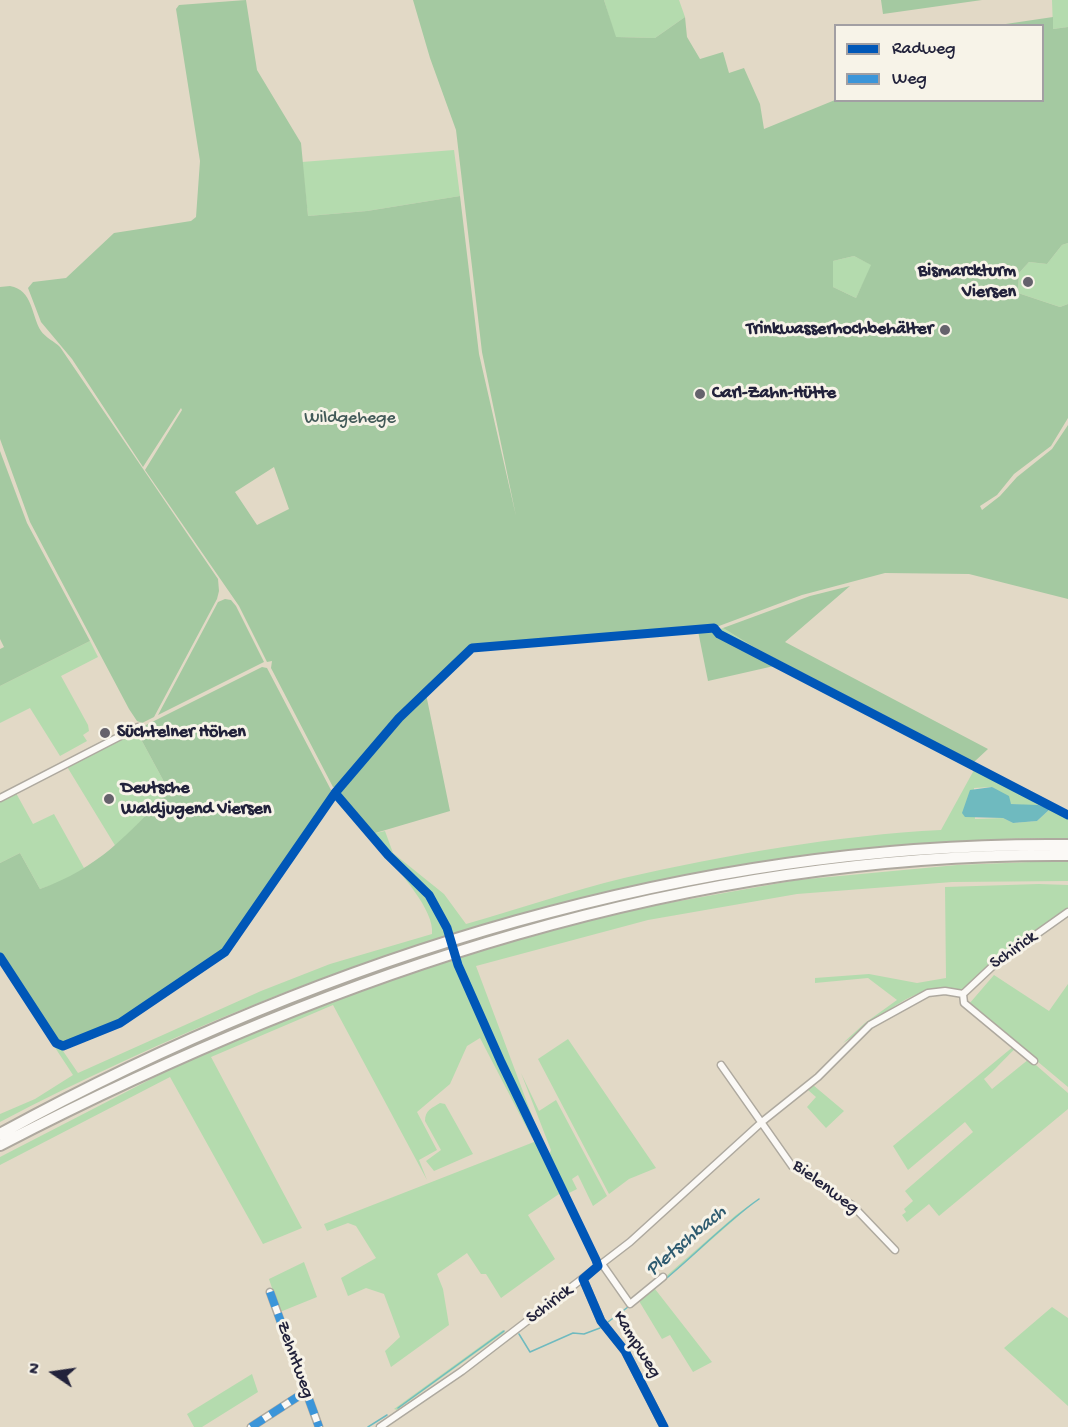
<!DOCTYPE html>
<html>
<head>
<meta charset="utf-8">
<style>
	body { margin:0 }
	#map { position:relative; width:1068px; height:1427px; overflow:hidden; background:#e2d9c6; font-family:"Gochi Hand",sans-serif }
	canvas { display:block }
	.legend { position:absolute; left:834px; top:24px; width:210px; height:78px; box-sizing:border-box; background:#f7f3e8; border:2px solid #a29fa3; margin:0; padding:8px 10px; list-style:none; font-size:18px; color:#22223b }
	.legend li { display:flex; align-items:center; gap:12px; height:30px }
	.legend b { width:30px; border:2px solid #a29fa3 }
	.north { position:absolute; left:24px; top:1343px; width:60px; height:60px; -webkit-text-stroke:4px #f7f3e8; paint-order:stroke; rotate:283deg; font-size:16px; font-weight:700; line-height:24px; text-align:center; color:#22223b }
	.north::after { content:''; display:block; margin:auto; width:21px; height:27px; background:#22223b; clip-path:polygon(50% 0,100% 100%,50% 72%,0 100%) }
</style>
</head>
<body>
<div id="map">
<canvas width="1068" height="1427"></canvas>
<ul class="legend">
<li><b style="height:8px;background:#0057b8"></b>Radweg</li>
<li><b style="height:8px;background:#3b95d9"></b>Weg</li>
</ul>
<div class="north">N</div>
</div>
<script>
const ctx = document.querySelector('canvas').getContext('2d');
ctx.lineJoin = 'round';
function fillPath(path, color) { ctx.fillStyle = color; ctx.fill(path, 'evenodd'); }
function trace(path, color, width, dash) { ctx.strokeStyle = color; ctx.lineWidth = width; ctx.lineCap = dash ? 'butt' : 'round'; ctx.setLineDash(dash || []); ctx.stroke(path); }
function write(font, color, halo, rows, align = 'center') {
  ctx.font = font + ' "Gochi Hand",sans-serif'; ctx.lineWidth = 6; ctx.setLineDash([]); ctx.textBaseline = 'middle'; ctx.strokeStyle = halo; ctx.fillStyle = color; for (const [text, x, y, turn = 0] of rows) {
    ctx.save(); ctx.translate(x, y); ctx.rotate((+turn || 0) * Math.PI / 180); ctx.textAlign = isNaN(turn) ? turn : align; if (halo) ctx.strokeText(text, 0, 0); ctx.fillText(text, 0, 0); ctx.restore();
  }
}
fillPath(new Path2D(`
	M604,0H679L685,17L655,38L615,37Z
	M1052,0H1068V27L1053,29Z
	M454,150L460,196L367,211L308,216L302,162Z
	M1068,243V304L1060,307L1018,293L1019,273L1029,262L1047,264L1062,245Z
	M854,256L872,265L856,298L833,287V261Z
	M723,628L757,649L1068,814L755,651L719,630Z
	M90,641L98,657L61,676L88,725L89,731L83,735L87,741L60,756L30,708L0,723V686Z
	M136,730L169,791L116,847L66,765Z
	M974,770L1046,807L1011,804L992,787L974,788L975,819L1003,818L1013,823L1037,821L1050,809L1068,819V838C693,837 330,950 0,1122V1114L35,1099L73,1075L54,1046L61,1048L78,1073L261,991L330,964L432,934C435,910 399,872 384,853L428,896L446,929L451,928C435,890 398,866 372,834L385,831L393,853L444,894L466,924C519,909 571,891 624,878C725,855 839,835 941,830Z
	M16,793L33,824L54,814L84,868L69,879L40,889L20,853L0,863V801Z
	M1031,862H1068V881L952,882L797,894L648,920L476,966L543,1145L480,1009L462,963L456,964L532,1131V1138L480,1038L467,1046L450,1084L417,1112L437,1150L419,1160L427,1180L333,1005L211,1057L302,1228L263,1244L170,1077L0,1165V1157L184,1062L251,1033L337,999L516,937L629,910L797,880L957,865Z
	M1039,884L1068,885V908L993,960L963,989C952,991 941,987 930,990C896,998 872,1026 843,1043L865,1023L897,1000L868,978L815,983V978L869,974L917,983L946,978L945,887Z
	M994,975L1049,1011L1068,984V1087L969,1004Z
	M568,1039L656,1168L629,1179L609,1194L538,1059Z
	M1014,1046L1016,1048C1004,1059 995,1070 984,1079L992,1089L1029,1059L1068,1093V1109L939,1216L929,1204L907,1222L902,1215L906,1212L904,1209L913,1201L905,1191L973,1132L965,1122L908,1170L893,1146Z
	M521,1073L539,1111L556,1100L607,1196L593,1206L578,1175L572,1179L577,1189L567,1194L549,1156L551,1150Z
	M813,1085L844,1111L826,1128L807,1107L816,1097L808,1090Z
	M440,1103L445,1104L473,1154L434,1171L426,1161L441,1150L425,1121C425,1110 432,1108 440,1103Z
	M534,1142L538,1144L562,1192L528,1215L555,1259L501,1298L486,1274H481L467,1253L437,1274L443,1289L449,1325L391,1367L385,1351L400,1337L384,1294L366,1288L348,1296L341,1278L376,1258L356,1226L348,1223L327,1231L324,1224Z
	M759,1198L655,1289L712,1362L693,1372L670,1335L662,1339L639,1301L632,1306L736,1215Z
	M304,1262L317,1297L280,1312L269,1279Z
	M1052,1307L1068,1318V1406L1004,1348Z
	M503,1330L505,1332L397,1410L394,1409Z
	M252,1374L258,1392L202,1427H194L187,1414Z`), '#b4dbae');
fillPath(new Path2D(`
	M246,0L257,70L301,143L308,216L367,211L460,196L479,354L516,516L482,352L456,130L430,58L413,0H604L616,37L655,38L685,17L687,37L700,59L723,52L729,73L744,68L760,104L764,129L835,100H1042V26L999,25L1053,17V29L1068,27V243L1062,245L1047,264L1029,262L1019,273L1018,293L1060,307L1068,304V418L1051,446L1014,474L997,495L980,506L982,510L1000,496L1017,477L1052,449L1068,425V599L969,574L885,573L802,595L719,626L471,646L397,717L337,787H333L271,668L272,661L267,662L239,606L145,470L182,410L181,408L143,467L72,359L41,322L28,288L33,282L66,278L114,233L191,221L196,217L200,161L176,9L179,5ZM854,256L871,265L856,298L833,287V261ZM274,467L289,509L257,525L235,492Z
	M881,0H982L883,14Z
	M10,286C33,290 31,315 41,331C45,337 55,342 60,347L218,579L219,591L217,599L154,717L142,723L137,721L129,709L30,522L0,439V287Z
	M0,451L27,523L90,641L0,686V649L4,647L0,639Z
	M850,586L785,642L988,749L974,762L757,649L723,628L810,596Z
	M225,599L231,600L236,606L264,662L158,715L218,602Z
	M698,631L713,632L774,666L708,681Z
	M262,667L267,668L331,790L330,796L225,952L119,1023L62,1043L57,1041L0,953V863L20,853L40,889C99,868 127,835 169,791L136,730Z
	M426,694L450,811L372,834L339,796L340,789L399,720Z`), '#a4c9a1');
fillPath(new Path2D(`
	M992,787L1009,796L1011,804L1038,805L1050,809L1037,821L1013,823L1003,818L965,817L962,813L970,790Z`), '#6fbabf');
trace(new Path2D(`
	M648,1293C687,1264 719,1227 759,1199
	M608,1322L628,1307
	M519,1334L530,1352L573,1333L584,1334L600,1328
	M398,1408L504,1331
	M368,1427L387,1415`), '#6fbabf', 1.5);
const street = new Path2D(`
	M0,798L138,727
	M963,994L996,963L1068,912
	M963,994L964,1003L1034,1061
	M721,1065L792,1166L852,1205L895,1250
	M602,1264L630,1304L663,1277
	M583,1279L601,1321L625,1351L664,1427
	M270,1292L319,1427
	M251,1427L305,1392
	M380,1427L462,1371L630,1242L763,1121L818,1077L870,1025L928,993L945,991L963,994`);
const highway = new Path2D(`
	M0,1134C325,956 695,841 1068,845
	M0,1145C334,972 688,852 1068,855`);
trace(street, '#aea99f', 9);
trace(highway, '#aea99f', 14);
trace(street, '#fbf9f6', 6);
trace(highway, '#fbf9f6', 10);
trace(new Path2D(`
	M270,1292L319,1427
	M251,1427L305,1392`), '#3b95d9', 8, [15, 8]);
trace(new Path2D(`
	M335,793L388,855L429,895L447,928L458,965L501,1062L596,1260L598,1266L583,1279L601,1321L625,1351L664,1427
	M0,957L56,1043L63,1046L120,1023L225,952L335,793L399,718L472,648L714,628L719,634L1068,815`), '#0057b8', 9);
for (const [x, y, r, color] of [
	[1028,282,6,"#65626c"],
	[945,330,6,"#65626c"],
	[700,394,6,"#65626c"],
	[105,733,6,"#65626c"],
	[109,799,6,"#65626c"]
]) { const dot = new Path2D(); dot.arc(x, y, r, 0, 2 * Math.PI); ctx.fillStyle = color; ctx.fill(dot); trace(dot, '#f7f3e8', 2); }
write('bold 18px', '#22223b', '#f7f3e8', [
	["Bismarckturm",1016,272,"right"],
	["Viersen",1016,293,"right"],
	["Trinkwasserhochbehälter",933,330,"right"],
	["Carl-Zahn-Hütte",712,394],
	["Süchtelner Höhen",117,733],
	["Deutsche",121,789],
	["Waldjugend Viersen",121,810]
], 'left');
write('18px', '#425a58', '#f7f3e8', [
	["Wildgehege",350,419]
]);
write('18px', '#22223b', '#f7f3e8', [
	["Schirick",1014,951,-35],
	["Bielenweg",825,1188,37],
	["Schirick",550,1305,-37],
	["Kampweg",636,1345,58],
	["Zehntweg",294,1360,70]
]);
write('italic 20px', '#2d5a6f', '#f7f3e8', [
	["Pletschbach",687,1242,-40]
]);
</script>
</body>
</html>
